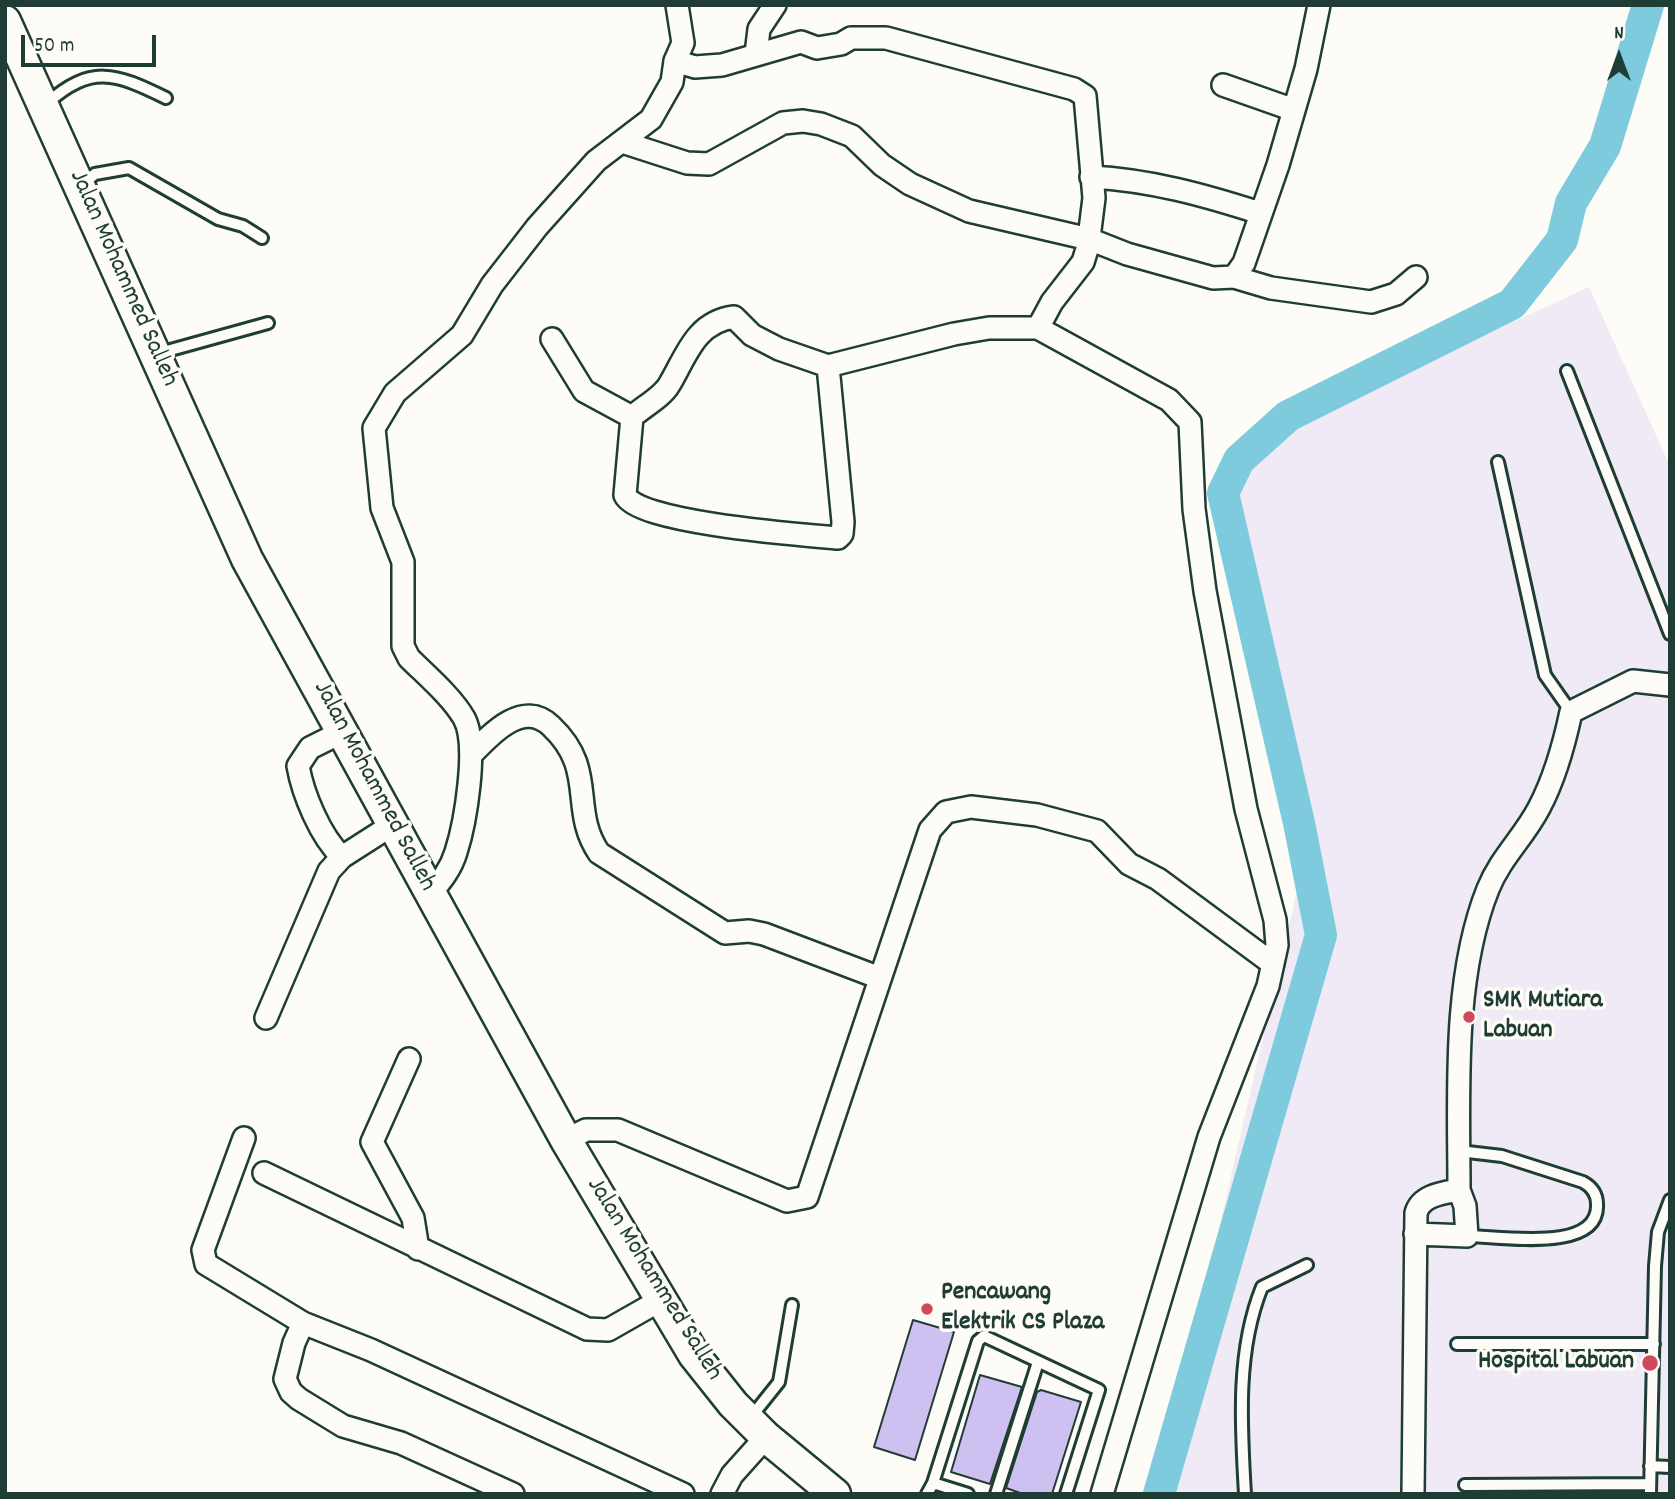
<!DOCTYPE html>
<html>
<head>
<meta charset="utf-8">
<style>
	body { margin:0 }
	#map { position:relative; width:1675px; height:1499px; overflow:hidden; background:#fdfcf7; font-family:Dekko,sans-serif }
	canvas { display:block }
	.frame { position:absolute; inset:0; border:7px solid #1f3d34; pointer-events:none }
	.north { position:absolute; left:1584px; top:21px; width:70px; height:70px; -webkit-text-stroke:5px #fdfcf7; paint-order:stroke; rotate:0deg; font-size:19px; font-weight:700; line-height:28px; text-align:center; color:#1f3d34 }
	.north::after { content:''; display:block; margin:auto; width:24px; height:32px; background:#1f3d34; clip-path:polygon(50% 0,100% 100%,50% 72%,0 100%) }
	.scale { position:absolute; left:21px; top:35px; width:135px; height:32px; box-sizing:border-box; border:4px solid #1f3d34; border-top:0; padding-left:9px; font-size:21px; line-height:24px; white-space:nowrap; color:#1f3d34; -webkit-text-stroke:5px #fdfcf7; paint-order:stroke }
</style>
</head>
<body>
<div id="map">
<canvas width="1675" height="1499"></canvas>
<div class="frame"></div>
<div class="north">N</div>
<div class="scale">50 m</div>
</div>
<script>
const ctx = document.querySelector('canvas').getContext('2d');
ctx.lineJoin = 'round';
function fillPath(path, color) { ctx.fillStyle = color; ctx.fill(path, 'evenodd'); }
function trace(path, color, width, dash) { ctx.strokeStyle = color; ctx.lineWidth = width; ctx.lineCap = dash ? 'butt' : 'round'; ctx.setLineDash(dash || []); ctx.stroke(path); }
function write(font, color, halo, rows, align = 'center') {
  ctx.font = font + ' Dekko,sans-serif'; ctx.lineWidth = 7; ctx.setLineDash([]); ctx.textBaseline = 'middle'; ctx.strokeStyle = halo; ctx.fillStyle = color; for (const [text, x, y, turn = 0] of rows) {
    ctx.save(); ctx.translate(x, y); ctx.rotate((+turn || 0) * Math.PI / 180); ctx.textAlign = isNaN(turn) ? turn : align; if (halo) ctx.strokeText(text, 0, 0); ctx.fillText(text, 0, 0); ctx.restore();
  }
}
fillPath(new Path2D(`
	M1589,287L1670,466V1494H1161L1173,1426L1298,887L1227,492L1284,428Z`), '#efeaf6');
trace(new Path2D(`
	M1159,1494L1321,935L1299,823L1223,493L1239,460L1288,416L1512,304L1562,240L1571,203L1605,146L1648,5`), '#7ecbdd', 32);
const building = new Path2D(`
	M913,1320L954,1332L915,1460L874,1447Z
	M980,1375L1022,1387L990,1484L951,1472Z
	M1041,1390L1081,1402L1052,1494H1023L1006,1488L1037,1392Z`);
fillPath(building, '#cfc0f2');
trace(building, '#1f3d34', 2);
const lane = new Path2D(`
	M46,104C91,64 115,73 166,98
	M82,184L95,174L129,168L218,219L243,226L262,238
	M156,354L268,323
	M1567,371L1670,634
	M1498,462L1545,675L1571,712
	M1459,1151L1502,1156L1583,1182C1592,1187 1597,1194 1597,1204C1600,1254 1499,1236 1467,1236
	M1457,1344H1654
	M751,1417L779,1382L792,1305
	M1650,1466L1670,1467
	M933,1483L978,1341L984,1336L1099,1390L1066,1494
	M1465,1485L1649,1484
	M927,1494L933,1483L968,1494
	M996,1494L1038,1362
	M1245,1494C1241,1426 1236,1351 1262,1287L1307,1265
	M1650,1494L1655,1266L1658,1232L1670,1200`);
const street = new Path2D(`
	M756,54L759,29L775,5
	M675,61L695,67L722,65L801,42L817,48L841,44L851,38H886L1074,89L1085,96L1094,198L1088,246L1083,262L1052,302L1038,328
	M1223,85L1294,110
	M622,142L687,163L709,164L783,123L803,121L821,124L852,136L882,165L910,184L969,211L1089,239L1127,254L1213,278L1234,277L1271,288L1371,302L1396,294L1416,277
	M1091,177C1150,180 1204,195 1260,213
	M1234,277L1244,263L1278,165L1306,69L1319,5
	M552,339L584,391L632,417L625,495C637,523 804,535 838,538L842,534L843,522L828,366
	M632,417C643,407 662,397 669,385C686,357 695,322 734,317L752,335L779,349L828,366L954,334L989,328H1038L1169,400L1190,422L1194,509L1205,591L1246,809L1275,920L1277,945L1268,986L1209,1137L1102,1494
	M471,755C491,734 523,699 551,726C598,770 569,809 599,853L725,933L749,931L764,934L880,978
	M342,857L392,825
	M430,894C441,881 451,869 456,852C465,824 479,745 464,718C451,696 427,676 409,658L403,646V562L382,508L374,428L395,393L462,335L492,285L537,227L596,161L651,119L672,82L675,61L683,43L677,5
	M266,1018L329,871L342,857C320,836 303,794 298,766L310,748L344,731
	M409,1059L372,1142L413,1218L418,1249
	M244,1138L203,1250L206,1264L303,1323L371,1350L683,1494
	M566,1140L586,1130H618L787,1201L807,1197L930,830L946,812L971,807L1037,815L1097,831L1129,864L1158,879L1273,964
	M264,1173L587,1329L608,1330L659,1301
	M1415,1234L1467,1236L1465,1206L1459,1190
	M303,1323L294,1343L285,1379L291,1392L299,1399L343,1426L401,1443L513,1494
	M722,1494L732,1475L766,1437
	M1413,1494L1416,1213C1421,1195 1443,1193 1459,1190C1459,1095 1452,979 1488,889C1501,857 1524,837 1539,808C1555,778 1564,745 1571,712L1633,681L1670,685`);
const secondary = new Path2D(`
	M5,21L247,559L566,1140L694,1355L733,1404L766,1437L835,1494`);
trace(lane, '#1f3d34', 16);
trace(street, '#1f3d34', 26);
trace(secondary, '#1f3d34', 35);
trace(lane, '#fdfcf7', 10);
trace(street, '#fdfcf7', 21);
trace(secondary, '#fdfcf7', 30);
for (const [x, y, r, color] of [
	[1469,1017,7,"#d1495b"],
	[927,1309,7,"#d1495b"],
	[1650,1363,9,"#d1495b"]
]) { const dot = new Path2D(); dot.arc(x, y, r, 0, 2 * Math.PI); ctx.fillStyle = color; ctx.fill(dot); trace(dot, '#fdfcf7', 2.5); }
write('26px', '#1f3d34', '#fdfcf7', [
	["Jalan Mohammed Salleh",122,279,66],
	["Jalan Mohammed Salleh",373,787,62],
	["Jalan Mohammed Salleh",653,1280,58]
]);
write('bold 26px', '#1f3d34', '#fdfcf7', [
	["SMK Mutiara",1483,1002],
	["Labuan",1483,1032],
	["Pencawang",941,1294],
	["Elektrik CS Plaza",941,1324],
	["Hospital Labuan",1634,1363,"right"]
], 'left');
</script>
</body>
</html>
